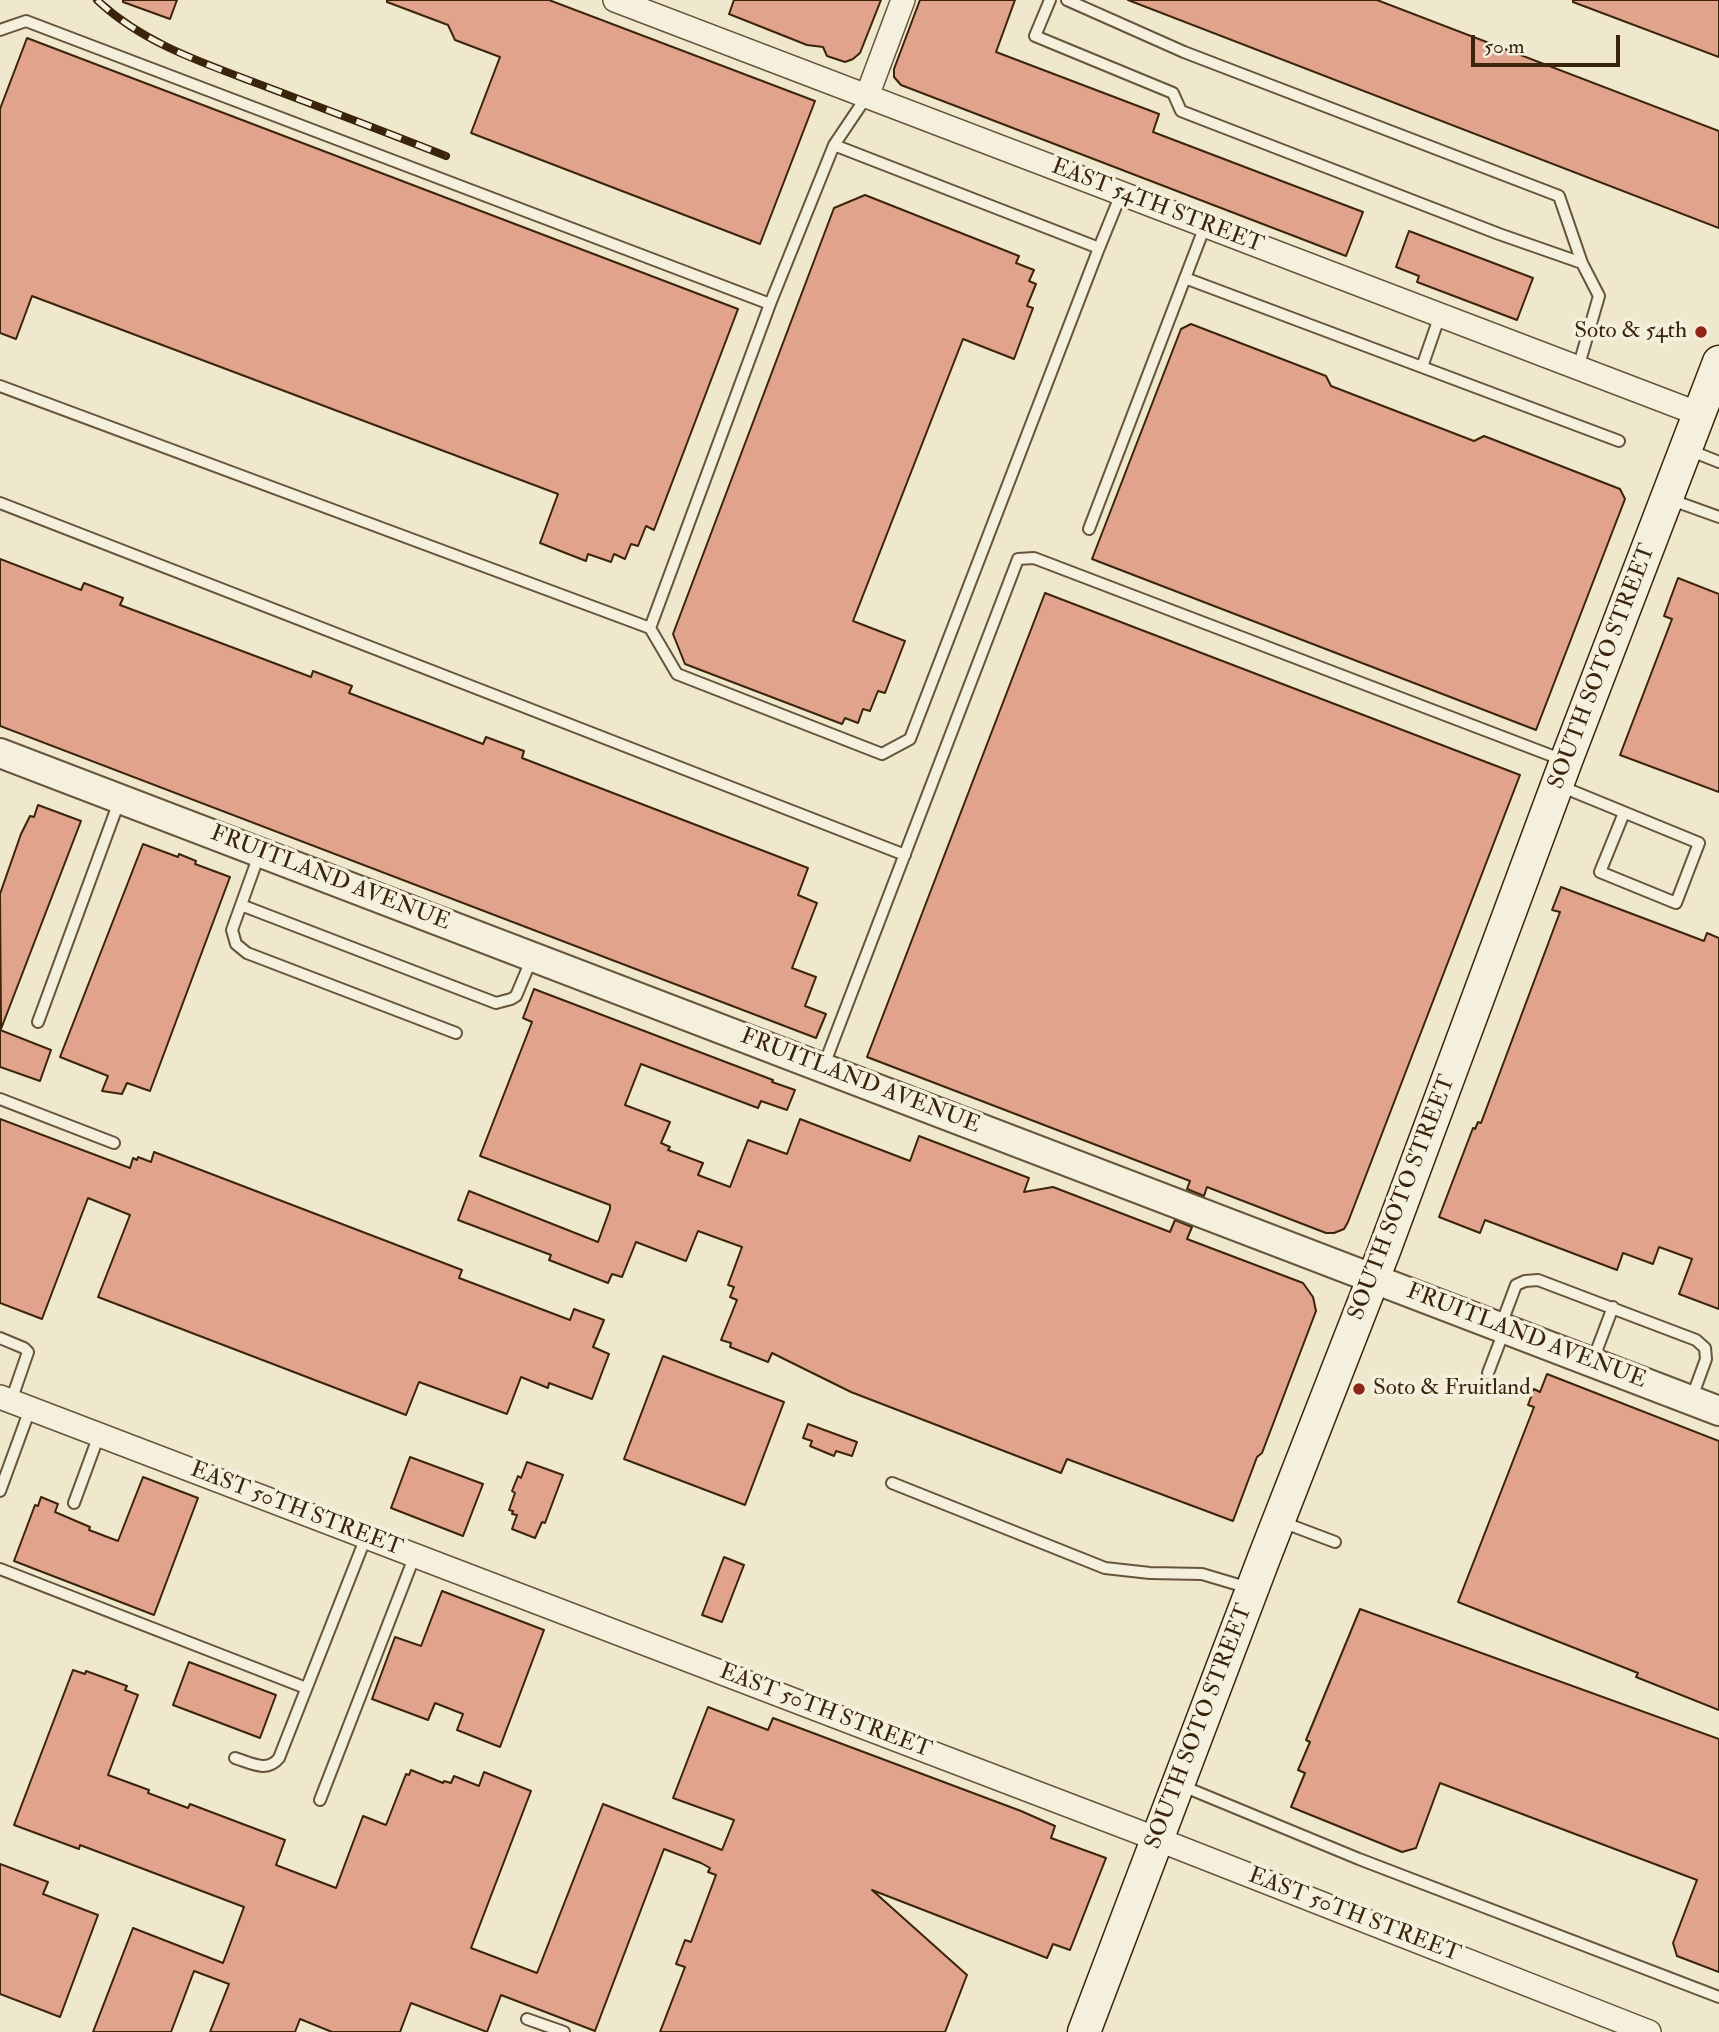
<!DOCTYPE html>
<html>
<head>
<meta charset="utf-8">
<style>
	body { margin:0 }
	#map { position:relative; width:1719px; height:2032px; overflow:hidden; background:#efe8cd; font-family:"IM FELL Double Pica",serif }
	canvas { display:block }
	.scale { position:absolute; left:1471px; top:35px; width:149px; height:32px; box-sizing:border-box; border:4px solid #3a240a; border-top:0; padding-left:9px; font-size:21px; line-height:24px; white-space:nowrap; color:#3a240a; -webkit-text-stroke:5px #f5f0de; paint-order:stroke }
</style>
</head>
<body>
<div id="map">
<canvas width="1719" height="2032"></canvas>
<div class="scale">50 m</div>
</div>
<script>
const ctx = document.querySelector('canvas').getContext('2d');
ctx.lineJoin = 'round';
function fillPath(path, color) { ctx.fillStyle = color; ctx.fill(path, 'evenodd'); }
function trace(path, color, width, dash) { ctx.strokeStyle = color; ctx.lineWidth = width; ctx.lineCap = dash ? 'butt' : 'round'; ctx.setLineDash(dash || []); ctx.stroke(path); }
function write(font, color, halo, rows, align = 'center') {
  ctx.font = font + ' "IM FELL Double Pica",serif'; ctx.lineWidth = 7; ctx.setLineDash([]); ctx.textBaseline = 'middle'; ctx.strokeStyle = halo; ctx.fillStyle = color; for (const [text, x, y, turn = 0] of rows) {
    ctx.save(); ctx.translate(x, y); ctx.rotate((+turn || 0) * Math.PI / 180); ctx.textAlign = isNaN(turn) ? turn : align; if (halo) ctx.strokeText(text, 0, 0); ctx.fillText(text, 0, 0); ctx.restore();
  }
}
const building = new Path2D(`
	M123,0H177L170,19L123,2Z
	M387,0H549L815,101L760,244L471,133L500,57L455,40L448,25L387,2Z
	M734,0H881L860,53L853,59L845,62L827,56L823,47L807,45L729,14Z
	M920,0H1015L996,52L1159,114L1153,132L1363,212L1346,256L901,85L894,77V69Z
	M1128,0H1377L1719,131V228Z
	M1573,0H1719V57L1573,2Z
	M27,38L738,309L654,530L646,526L638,546L631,544L625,559L614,554L611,562L588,554L586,561L540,543L558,494L32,296L16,339L0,333V109Z
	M865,195L1019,256L1016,263L1034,270L1029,281L1036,284L1027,306L1033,308L1014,359L963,339L853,621L905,641L885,693L878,691L870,711L863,709L858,723L845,718L842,724L685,664L673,634L834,208Z
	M1409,231L1533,278L1517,320L1417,282L1419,276L1396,267Z
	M1191,324L1326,376L1331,386L1474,441L1484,436L1620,489L1625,499L1536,730L1092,559L1181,329Z
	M0,559L81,590L84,583L123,598L120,605L311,677L313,671L352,686L349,693L483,744L486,737L524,751L522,758L808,868L798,895L817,903L792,968L816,977L805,1006L826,1014L816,1038L0,726Z
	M1678,578L1719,594V792L1620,755L1672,619L1664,616Z
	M1045,593L1520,775L1348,1222L1344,1229L1334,1233H1326L1207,1187L1204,1196L1187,1189L1190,1181L867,1057Z
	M38,805L81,821L1,1029L0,894L21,834L30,816L34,817Z
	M143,844L178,857L179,854L196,861L195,864L230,877L150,1091L127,1083L122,1094L102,1091L108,1076L60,1057Z
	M1561,887L1704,941L1707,933L1719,938V1309L1679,1294L1692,1259L1659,1247L1653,1264L1623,1253L1617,1270L1485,1220L1480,1233L1439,1217L1473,1128L1475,1129L1478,1122L1481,1123L1560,912L1552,910Z
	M534,989L773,1080L772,1082L795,1090L787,1110L761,1101L758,1108L641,1064L625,1105L670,1122L661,1143L670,1147L668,1150L703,1163L698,1175L730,1187L748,1140L787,1154L800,1119L910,1161L919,1136L1029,1178L1024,1192L1053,1187L1170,1232L1175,1220L1192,1227L1187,1239L1303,1283L1313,1297L1316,1311L1262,1453L1257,1457L1233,1521L1067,1459L1061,1473L851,1392L772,1353L768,1362L730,1347L731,1343L721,1340L737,1300L730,1297L734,1287L728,1285L742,1247L698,1231L686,1261L636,1242L622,1277L612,1274L608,1283L549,1260L551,1255L458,1220L469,1191L598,1242L610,1209V1205L480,1156L532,1022L523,1018Z
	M0,1030L51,1050L40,1081L0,1067Z
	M0,1119L130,1168L133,1158L137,1160L138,1157L151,1162L154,1152L462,1270L459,1278L570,1320L574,1309L604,1320L593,1347L609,1354L592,1399L549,1383L548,1388L521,1377L507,1414L419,1382L406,1415L98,1297L130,1215L88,1198L42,1319L0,1303Z
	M663,1356L784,1402L745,1505L624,1459Z
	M1547,1374L1719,1441V1710L1636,1677L1638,1673L1458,1602L1534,1407L1528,1405L1534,1389L1540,1392Z
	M808,1424L857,1442L852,1456L836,1451L834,1456L810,1446L812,1441L803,1438Z
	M410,1457L483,1484L463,1536L391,1508Z
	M527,1462L563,1475L545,1523L542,1522L535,1538L512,1529L517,1515L512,1514L513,1511L509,1510L515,1493L512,1491L518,1476L521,1478Z
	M143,1477L198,1498L154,1615L14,1561L35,1505L38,1506L41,1497L58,1504L55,1512L90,1527L89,1530L118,1541Z
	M724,1557L744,1565L722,1622L702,1615Z
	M442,1591L544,1630L500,1747L457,1730L463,1714L435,1703L428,1720L372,1699L395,1637L421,1646Z
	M1360,1609L1719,1739V1972L1677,1956L1673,1943L1697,1880L1440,1783L1416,1848L1402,1852L1291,1807L1305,1773L1298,1770L1310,1742L1306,1740Z
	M189,1662L276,1695L260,1738L173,1705Z
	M73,1670L85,1674L86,1671L127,1686L125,1690L138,1695L108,1775L149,1790L148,1793L188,1808L190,1804L285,1840L276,1865L336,1888L363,1816L386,1825L406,1774L409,1775L411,1770L443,1783L444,1781L451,1783L454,1776L479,1786L484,1772L531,1791L471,1948L537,1973L603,1804L722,1850L734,1820L673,1798L708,1707L768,1730L773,1718L1021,1811L1055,1826L1051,1838L1106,1858L1070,1950L1053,1944L1047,1958L872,1890L967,1975L945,2032H660L685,1967L676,1964L685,1940L691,1942L716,1875L708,1872L710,1868L701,1863L664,1849L595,2031L501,1995L487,2032L411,2003L400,2032H332L300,2019L295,2032H210L229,1984L194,1971L171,2032H93L133,1928L223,1963L244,1907L80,1845L79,1849L14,1825Z
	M0,1864L48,1882L43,1894L98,1915L60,2017L0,1994Z`);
fillPath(building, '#e2a38d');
trace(building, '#3a240a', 2);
const service = new Path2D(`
	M1050,0L1035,36L1173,93L1181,111L1499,234L1582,263
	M1067,0L1184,52L1559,196L1582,263L1599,296L1578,368
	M0,30L26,21L770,304
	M834,145L1099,248L1121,194
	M1185,278L1619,441
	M1422,367L1440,315
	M0,386L650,628L677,674L882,754L910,739L1099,248
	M1689,450L1719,462
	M1669,499L1719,517
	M0,503L905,855
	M1089,529L1205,226
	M650,628L770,304L834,145L867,96
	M1560,786L1699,843L1676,903L1600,872L1624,813
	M259,855L232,930L236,944L247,953L456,1033
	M241,905L496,1003L511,999L516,996L532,958
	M38,1022L120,799
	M824,1065L1018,559L1034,558L1563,760
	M0,1099L114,1143
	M1501,1325L1516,1285L1525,1281L1538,1280L1696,1340L1705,1348L1706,1359L1691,1400
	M0,1338L24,1348L28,1352L11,1401
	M1593,1360L1613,1307
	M1488,1373L1504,1331
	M892,1483L1105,1568L1150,1573L1202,1574L1249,1588
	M0,1491L30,1409
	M74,1503L99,1435
	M1282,1522L1335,1542
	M0,1569L306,1688
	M235,1758C251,1763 267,1773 279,1758L366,1537
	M1180,1785L1359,1859L1719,1997
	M320,1800L415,1555
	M527,2019L564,2032`);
const minor = new Path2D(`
	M615,0L1699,414
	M867,96L903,0
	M0,1397L1157,1839L1649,2032`);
const tertiary = new Path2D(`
	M0,753L1719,1411`);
const secondary = new Path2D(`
	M1084,2032L1264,1558L1384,1251L1566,761L1719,362`);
trace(service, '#67553b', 14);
trace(minor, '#67553b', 26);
trace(tertiary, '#67553b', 32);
trace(secondary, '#3a240a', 35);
trace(service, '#f5f0de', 10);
trace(minor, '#f5f0de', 23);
trace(tertiary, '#f5f0de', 28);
trace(secondary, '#f5f0de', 32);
const rail = new Path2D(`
	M97,0C146,46 210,65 272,89C330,111 388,133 446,156`);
trace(rail, '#3a240a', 8);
trace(rail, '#f5f0de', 5, [16]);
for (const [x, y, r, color] of [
	[1701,332,7,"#8f2418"],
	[1359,1389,7,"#8f2418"]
]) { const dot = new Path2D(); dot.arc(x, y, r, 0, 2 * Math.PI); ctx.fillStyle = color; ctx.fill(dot); trace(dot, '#f5f0de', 2.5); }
write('23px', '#3a240a', '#f5f0de', [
	["EAST 54TH STREET",1157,207,21],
	["SOUTH SOTO STREET",1603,667,-69],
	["FRUITLAND AVENUE",330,879,21],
	["FRUITLAND AVENUE",860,1082,21],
	["SOUTH SOTO STREET",1403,1198,-69],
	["FRUITLAND AVENUE",1526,1337,21],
	["EAST 50TH STREET",296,1510,21],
	["EAST 50TH STREET",825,1712,21],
	["SOUTH SOTO STREET",1200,1727,-69],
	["EAST 50TH STREET",1354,1916,21]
]);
write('23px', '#3a240a', '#f5f0de', [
	["Soto & 54th",1687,332],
	["Soto & Fruitland",1373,1389,"left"]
], 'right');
</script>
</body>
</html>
